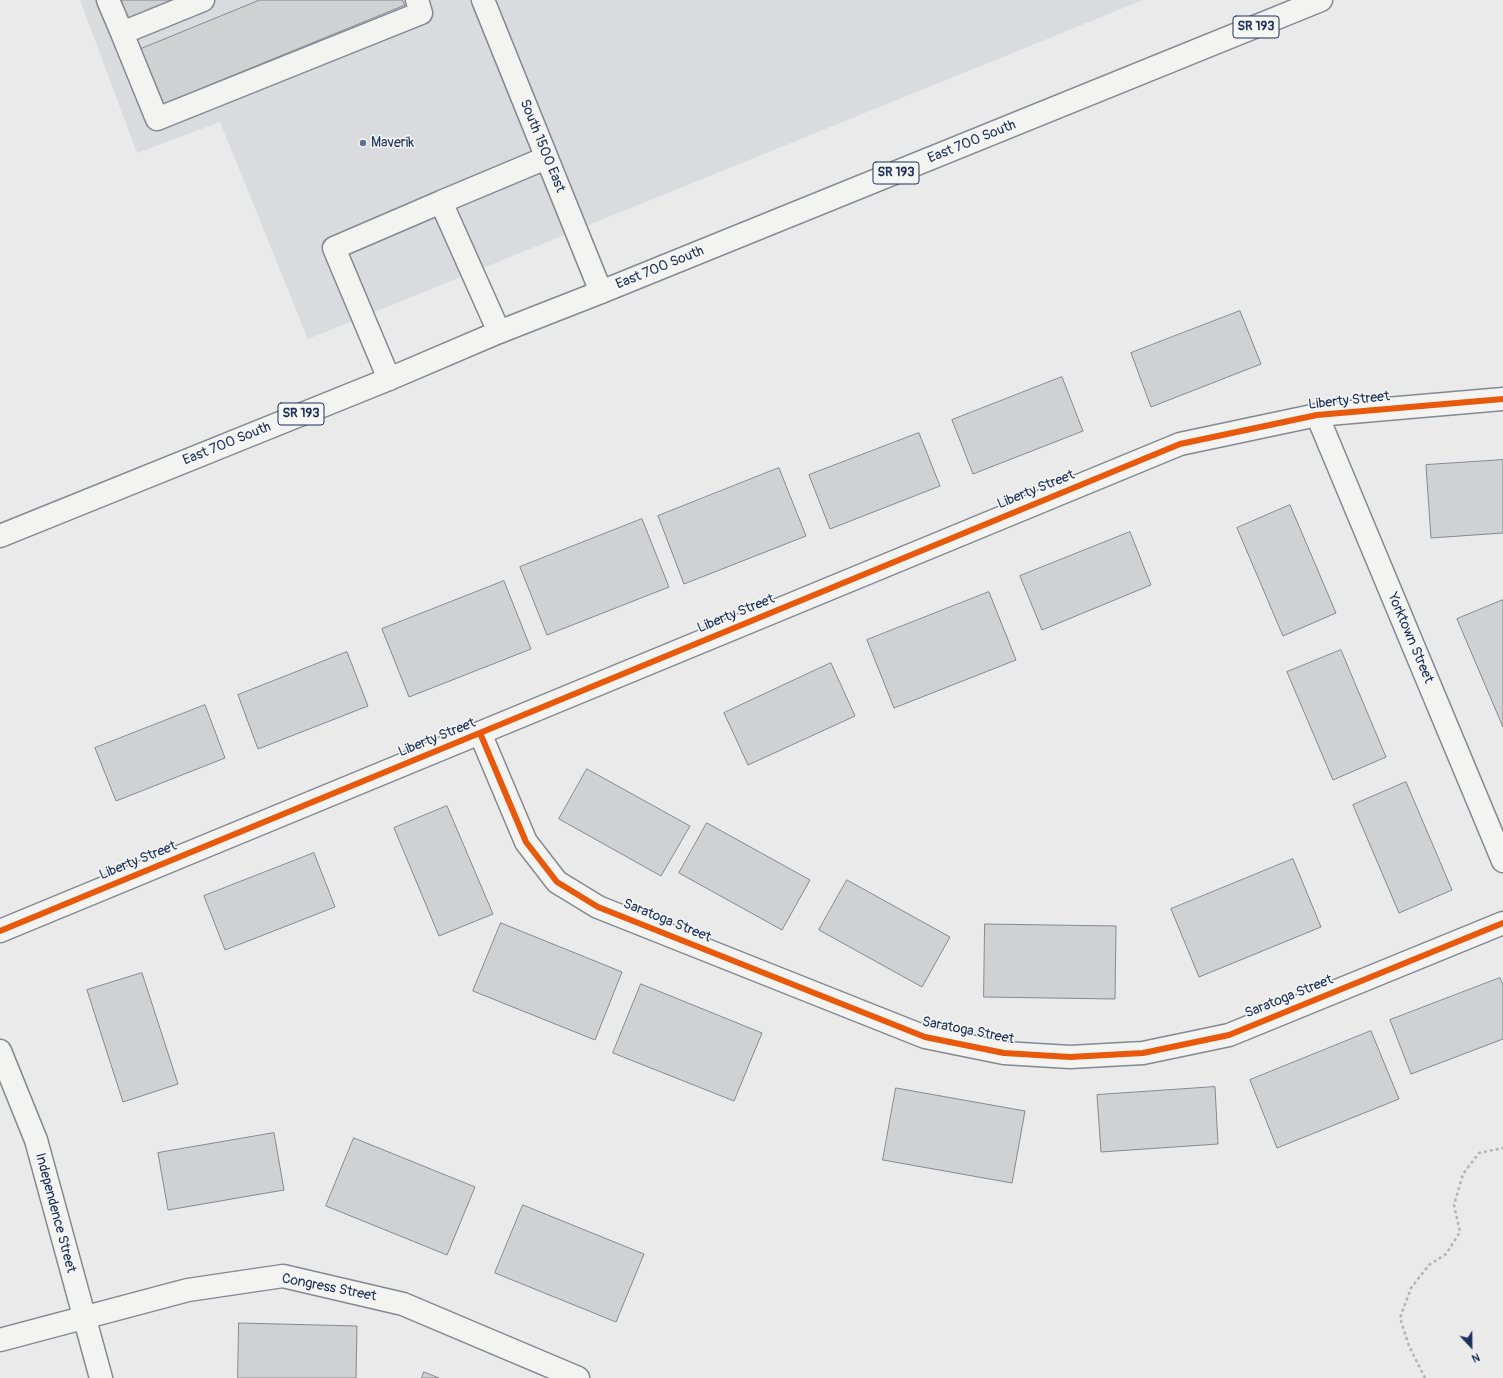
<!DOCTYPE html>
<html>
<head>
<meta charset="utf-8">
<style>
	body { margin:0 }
	#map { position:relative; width:1503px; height:1378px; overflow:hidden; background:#e9eae9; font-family:Pangolin,sans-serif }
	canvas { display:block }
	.north { position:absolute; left:1451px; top:1326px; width:40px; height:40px; -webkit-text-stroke:3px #f6f6f2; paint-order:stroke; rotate:158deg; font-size:11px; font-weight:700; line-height:16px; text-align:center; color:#1b2f5e }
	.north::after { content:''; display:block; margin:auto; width:14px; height:18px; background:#1b2f5e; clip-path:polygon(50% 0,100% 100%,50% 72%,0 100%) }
</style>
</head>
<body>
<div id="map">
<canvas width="1503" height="1378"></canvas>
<div class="north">N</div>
</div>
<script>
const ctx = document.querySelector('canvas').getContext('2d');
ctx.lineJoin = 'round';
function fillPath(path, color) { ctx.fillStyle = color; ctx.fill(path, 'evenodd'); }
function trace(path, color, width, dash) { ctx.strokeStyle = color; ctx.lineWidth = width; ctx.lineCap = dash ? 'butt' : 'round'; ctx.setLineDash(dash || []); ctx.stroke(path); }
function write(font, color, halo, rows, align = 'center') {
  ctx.font = font + ' Pangolin,sans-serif'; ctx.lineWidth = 3; ctx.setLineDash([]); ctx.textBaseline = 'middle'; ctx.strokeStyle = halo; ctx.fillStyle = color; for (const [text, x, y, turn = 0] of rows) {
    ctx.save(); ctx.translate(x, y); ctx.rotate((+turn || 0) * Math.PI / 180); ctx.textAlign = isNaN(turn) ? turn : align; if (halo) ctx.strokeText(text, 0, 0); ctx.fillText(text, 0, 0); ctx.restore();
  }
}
fillPath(new Path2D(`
	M80,0H1143L308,339L220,122L137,153Z`), '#d9dbde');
const building = new Path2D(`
	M121,0H175L129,19Z
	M260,0H402L405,5L163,104L141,49Z
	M1240,311L1261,364L1151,407L1131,353Z
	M1062,377L1083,431L973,474L952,420Z
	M919,433L940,486L830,529L809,475Z
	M1503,460V533L1431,538L1426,465Z
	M779,468L806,536L684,584L658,516Z
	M1290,505L1336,613L1283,636L1237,528Z
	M642,519L669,587L547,635L520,567Z
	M1130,532L1151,585L1042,630L1020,576Z
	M504,581L531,649L409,697L382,629Z
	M989,592L1016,660L894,708L867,640Z
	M1503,600V727L1457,619Z
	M1341,650L1386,757L1333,780L1287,672Z
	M347,652L368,706L258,749L238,695Z
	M831,663L855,716L748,765L724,713Z
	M205,705L225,758L116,801L95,748Z
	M587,769L690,826L661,876L559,819Z
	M1406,782L1452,890L1399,913L1353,805Z
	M447,806L493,914L439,936L394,828Z
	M707,823L810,880L782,930L679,873Z
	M314,853L335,907L225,950L204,896Z
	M1293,859L1321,927L1199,977L1171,909Z
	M847,880L950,937L922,987L819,930Z
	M501,923L622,972L595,1040L473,991Z
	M985,924L1116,926L1115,999L984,997Z
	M142,973L178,1084L123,1102L87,990Z
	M1500,978L1503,985V1039L1411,1074L1390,1020Z
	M641,984L762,1033L734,1101L613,1053Z
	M1371,1031L1399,1099L1277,1148L1250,1080Z
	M1215,1087L1218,1144L1101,1152L1097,1095Z
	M896,1088L1025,1111L1012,1183L883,1160Z
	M274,1133L284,1190L168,1210L158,1153Z
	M354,1138L475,1187L447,1255L326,1206Z
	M523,1205L644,1254L616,1322L495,1273Z
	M239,1323L357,1326L356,1378H238Z
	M424,1372L439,1378H422Z`);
fillPath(building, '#d0d1d3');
trace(building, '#848890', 1);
const minor = new Path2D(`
	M108,0L122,33L203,0
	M483,0L601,292
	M122,33L157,119L421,13L417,0
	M499,332L441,202L546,158
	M389,379L334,248L441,202
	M1317,415L1503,861
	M480,733L526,842L557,882L598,907L925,1037L1004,1053L1070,1057L1143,1053L1229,1035L1503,923
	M0,931L1180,444L1317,415L1503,399
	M0,1051L36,1140L101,1378
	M0,1340L188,1290L283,1276L403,1304L578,1378`);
const major = new Path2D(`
	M0,536L389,379L499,332L601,292L1321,0`);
trace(minor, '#848890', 25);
trace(major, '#848890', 25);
trace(new Path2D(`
	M1425,1378L1409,1346L1400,1318L1411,1288L1429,1265L1446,1254L1460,1232L1454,1205L1463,1174L1479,1153L1503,1148`), '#b0b3b8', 2.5, [3, 3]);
trace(minor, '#f3f3f2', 22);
trace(major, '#f3f3f2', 22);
trace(new Path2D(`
	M480,733L526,842L557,882L598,907L925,1037L1004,1053L1070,1057L1143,1053L1229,1035L1503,923
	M0,931L1180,444L1317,415L1503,399`), '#e8590c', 6);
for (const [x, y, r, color] of [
	[363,143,4,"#63708f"]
]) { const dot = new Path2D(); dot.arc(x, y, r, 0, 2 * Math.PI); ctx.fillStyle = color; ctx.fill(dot); trace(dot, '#f6f6f2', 1.5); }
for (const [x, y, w] of [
	[1256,27,46],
	[896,173,46],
	[301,414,46]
]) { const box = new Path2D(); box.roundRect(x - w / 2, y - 11, w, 22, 3); ctx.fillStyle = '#f6f6f2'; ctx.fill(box); trace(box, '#1b2f5e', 1); }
write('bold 13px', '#1b2f5e', null, [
	["SR 193",1256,27],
	["SR 193",896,173],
	["SR 193",301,414]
]);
write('14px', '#1b2f5e', '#f6f6f2', [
	["East 700 South",972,142,-22],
	["South 1500 East",542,146,68],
	["East 700 South",660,268,-22],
	["Liberty Street",1349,401,-6],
	["East 700 South",227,444,-22],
	["Liberty Street",1036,490,-22],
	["Liberty Street",736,614,-22],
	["Yorktown Street",1410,638,67],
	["Liberty Street",437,738,-22],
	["Liberty Street",138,861,-22],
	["Saratoga Street",667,921,22],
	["Saratoga Street",1289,997,-22],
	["Saratoga Street",968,1031,11],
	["Independence Street",55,1213,75],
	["Congress Street",329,1288,11]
]);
write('14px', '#1b2f5e', '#f6f6f2', [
	["Maverik",371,143]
], 'left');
</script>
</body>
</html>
